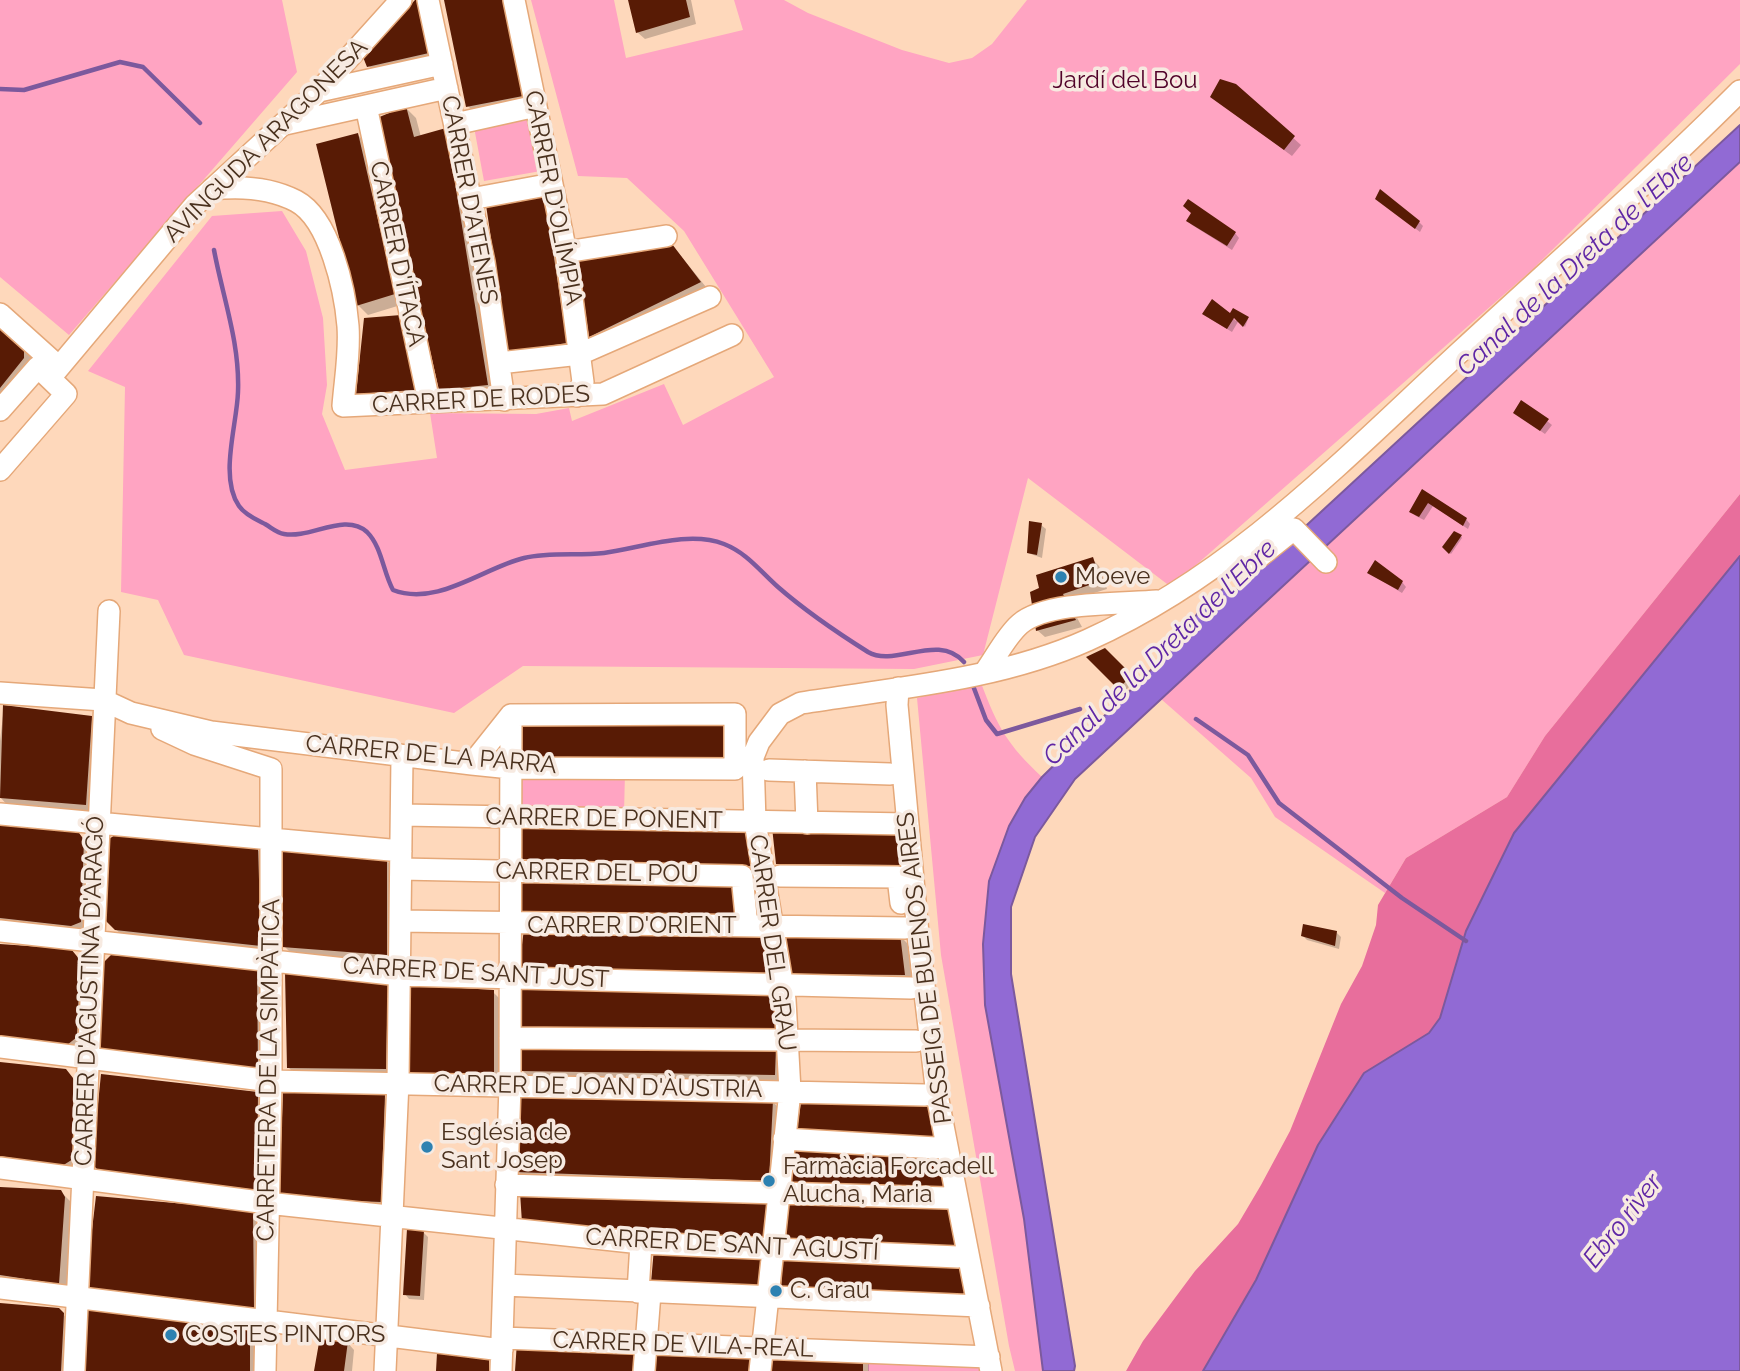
<!DOCTYPE html>
<html>
<head>
<meta charset="utf-8">
<style>
	body { margin:0 }
	canvas { display:block; background:#fed8bb }
</style>
</head>
<body>
<canvas width="1740" height="1371"></canvas>
<script>
const ctx = document.querySelector('canvas').getContext('2d');
ctx.lineJoin = 'round';
function fillPath(path, color) { ctx.fillStyle = color; ctx.fill(path, 'evenodd'); }
function trace(path, color, width, dash) { ctx.strokeStyle = color; ctx.lineWidth = width; ctx.lineCap = dash ? 'butt' : 'round'; ctx.setLineDash(dash || []); ctx.stroke(path); }
function write(font, color, halo, rows, align = 'center') {
  ctx.font = font + ' Raleway,sans-serif'; ctx.lineWidth = 7; ctx.setLineDash([]); ctx.textBaseline = 'middle'; ctx.strokeStyle = halo; ctx.fillStyle = color; for (const [text, x, y, turn = 0] of rows) {
    ctx.save(); ctx.translate(x, y); ctx.rotate((+turn || 0) * Math.PI / 180); ctx.textAlign = isNaN(turn) ? turn : align; if (halo) ctx.strokeText(text, 0, 0); ctx.fillText(text, 0, 0); ctx.restore();
  }
}
fillPath(new Path2D(`
	M0,0H282L297,72L69,335L0,277Z
	M531,0H614L626,58L743,30L734,0H784L808,13L902,50L949,63L972,58L992,44L1027,0H1740V64L1533,269L1171,587L1028,478L983,655L914,669L523,666L454,713L184,655L158,600L121,592L125,387L88,371L212,216L282,211L306,251L323,318L327,385L322,414L345,470L437,458L430,413L536,414L569,408L572,421L664,384L683,425L774,377L684,231L627,178L578,176Z
	M530,115L541,171L484,181L474,127Z
	M1740,162V494L1545,736L1507,797L1406,858L1385,893L1275,817L1251,778L1161,699Z
	M981,683C998,728 1007,744 1042,777L1025,798L1009,826L989,881L983,944L985,1005L1024,1219L1043,1371H1015L1009,1346L941,955L917,698Z
	M514,771L625,772L624,814L515,812Z
	M868,1358L984,1362L985,1371H868Z`), '#ffa4c2');
fillPath(new Path2D(`
	M1740,494V556L1514,833L1466,931L1440,1018L1429,1033L1364,1073L1318,1145L1256,1280L1203,1371H1126L1143,1341L1195,1271L1238,1224L1261,1185L1290,1131L1341,1004L1362,966L1376,925L1378,905L1406,858L1507,797L1545,736Z`), '#e86e9c');
const water = new Path2D(`
	M1740,125V162L1075,779L1035,837L1011,907V974L1075,1366L1074,1371H1043L1024,1219L985,1005L983,944L989,881L1009,826L1025,798L1042,777L1147,674L1179,641L1201,608L1224,588L1231,595Z
	M1740,556V1371H1203L1256,1280L1318,1145L1364,1073L1429,1033L1440,1018L1466,931L1514,833Z`);
fillPath(water, '#916ad4');
trace(water, '#7c599d', 2);
fillPath(new Path2D(`
	M417,0L436,60L376,73L369,66Z
	M445,0H512L532,106L478,116L468,106Z
	M630,0H691L696,24L645,39L637,32Z
	M1235,86L1301,145L1292,156L1212,97Z
	M406,108L416,118L421,137L456,140L497,395L451,399L441,389Z
	M358,135L368,145L404,304L368,315L358,305Z
	M544,193L576,353L520,361Z
	M1382,203L1419,222L1423,226L1420,232Z
	M1193,213L1235,233L1239,238L1232,250L1192,225L1188,221Z
	M681,256L710,292L600,345L591,336Z
	M1213,301L1236,321L1238,319H1248L1245,327L1239,320L1232,332L1209,318Z
	M400,317L424,399L367,403L357,393Z
	M0,329L33,358V368L0,408Z
	M1520,417L1547,421L1552,425L1545,434Z
	M1422,491L1466,519L1470,524L1468,529L1433,506L1424,520L1416,516L1411,512Z
	M1041,525L1046,529L1042,558L1028,553Z
	M1461,536L1462,538L1451,554L1444,547Z
	M1092,559L1099,566L1107,589L1068,601L1082,627L1045,637L1037,630L1032,593Z
	M1369,573L1402,582L1406,587L1402,593Z
	M1105,650L1135,681L1124,692L1089,657Z
	M4,707L91,717L101,727L95,814L9,807L0,797V741Z
	M0,825L77,832L87,842L93,851L90,931L0,922Z
	M745,831L761,875L534,868L524,858Z
	M896,836L907,846L912,874L788,873L778,863Z
	M257,849L267,859L271,955L126,939L107,921Z
	M387,861L397,871L396,964L294,956L284,946Z
	M1336,932L1341,937L1339,949L1307,940L1303,936Z
	M899,935L909,945L914,984H800L790,974Z
	M0,946L70,951L81,961L89,972L86,1047H0Z
	M112,957L256,967L266,977L268,1078Z
	M388,983L398,993L395,1078L298,1077L288,1067Z
	M493,992L503,1002V1082L420,1084Z
	M774,995L787,1038L533,1037Z
	M775,1049L785,1059L784,1084L532,1080L522,1070Z
	M0,1064L65,1071L76,1081L82,1090V1169L0,1163Z
	M257,1093L267,1103L266,1199L110,1180L94,1163Z
	M384,1097L394,1107L390,1211L281,1197Z
	M772,1101L782,1111L778,1190L527,1181L517,1171Z
	M0,1188L61,1192L71,1202L75,1208L68,1293L0,1282Z
	M767,1200L776,1247L533,1232Z
	M252,1211L262,1221L263,1317L97,1298Z
	M961,1213L970,1256L798,1247L788,1237Z
	M423,1232L428,1237L424,1300L409,1299L405,1294Z
	M0,1305L58,1310L69,1320L71,1371H0Z
	M249,1329L259,1339V1371H82Z
	M347,1342L354,1350L352,1371H316Z
	M862,1356L869,1364V1371H774Z`), '#0003');
trace(new Path2D(`
	M0,89L24,90L120,62L143,67L200,123
	M214,250C223,298 240,343 238,392C237,425 219,477 239,506C245,515 257,520 265,524C272,528 277,533 284,534C310,539 345,512 367,532C382,547 383,572 393,590C437,607 483,568 524,558C550,552 578,556 604,553C641,548 688,530 724,544C747,553 760,571 778,587C802,608 841,635 868,652C895,668 938,632 964,662
	M972,683L986,720L997,734L1080,709
	M1196,719L1248,755L1279,803L1402,898L1466,941`), '#7c599d', 4.5);
fillPath(new Path2D(`
	M415,0H420L429,53L367,67L363,57Z
	M444,0H505L523,96L466,107Z
	M628,0H686L690,17L636,33Z
	M1220,79L1236,84L1295,136L1284,150L1210,97Z
	M406,106L414,137L446,128L488,385L439,390L377,118Z
	M358,133L395,294L356,306L316,144Z
	M1380,189L1420,221L1415,229L1375,199Z
	M544,192L567,343L508,352L486,205Z
	M1188,199L1236,232L1227,246L1186,221L1191,213L1183,206Z
	M672,244L701,282L589,337L578,260Z
	M1212,299L1230,313L1233,308L1249,317L1243,327L1234,318L1227,329L1202,314Z
	M401,315L415,390L356,394L364,318Z
	M0,327L24,346V358L0,388Z
	M1521,400L1549,419L1540,431L1513,413Z
	M1422,489L1467,518L1463,526L1428,503L1419,517L1409,512Z
	M1029,521L1042,523L1037,555L1027,553Z
	M1454,531L1462,535L1449,554L1442,547Z
	M1093,557L1101,581L1063,594L1076,620L1036,631L1030,592L1039,588L1036,575Z
	M1375,560L1403,581L1398,590L1367,573Z
	M1105,648L1132,675L1118,689L1086,657Z
	M3,705L92,716L86,805L0,798Z
	M726,721L725,761L517,763L518,723Z
	M0,823L77,830L84,840L81,922L71,926L0,918Z
	M522,823L746,829L752,866L522,859Z
	M772,827L890,828L897,834L903,865L776,864Z
	M115,835L258,847L261,946L115,930L106,921V841Z
	M283,850L387,860V955L282,947Z
	M522,875L733,882L735,918L521,916Z
	M1303,924L1337,931L1335,946L1301,936Z
	M524,929L764,934L772,974L519,968Z
	M783,932L900,934L905,975L788,974Z
	M0,944L71,949L80,960L77,1037L67,1045L0,1039Z
	M111,955L257,966L258,1069L99,1049L103,963Z
	M285,972L388,981L386,1069L287,1068Z
	M411,985L494,990V1072L408,1075Z
	M521,988L775,994L778,1029L521,1028Z
	M520,1046L776,1047L775,1075L520,1071Z
	M0,1062L66,1069L73,1078V1159L62,1166L0,1156Z
	M101,1074L258,1092L257,1190L98,1170L92,1164Z
	M283,1091L385,1095L381,1202L279,1198Z
	M802,1095L931,1101L939,1140L797,1130Z
	M519,1098L773,1100L769,1181L515,1172Z
	M792,1145L942,1152L949,1188L791,1183Z
	M0,1187L61,1190L65,1197L59,1284L0,1275Z
	M520,1192L768,1198L766,1238L522,1223Z
	M96,1196L253,1210L254,1308L85,1289Z
	M789,1198L952,1202L961,1247L786,1238Z
	M407,1229L424,1230L420,1296L403,1295Z
	M654,1248L764,1256L762,1290L651,1283Z
	M783,1254L966,1258L968,1299L781,1289Z
	M0,1303L59,1308L64,1313L61,1371H0Z
	M84,1309L250,1328V1371H80Z
	M320,1337L348,1341L344,1371H314Z
	M517,1342L639,1349L638,1371H515Z
	M656,1351L753,1357L752,1371H655Z
	M437,1353L489,1360V1371H436Z
	M772,1354L863,1355V1371H772Z`), '#581b05');
const minor = new Path2D(`
	M428,0L484,262L504,400
	M514,0L566,252L583,382L577,396
	M319,91L442,64
	M366,106L429,402
	M285,124L447,88
	M455,124L536,106
	M212,189C240,186 271,188 296,201C330,219 345,291 348,326C350,353 345,380 343,406L603,394L732,335
	M471,199L552,184
	M566,252L666,236
	M0,314L59,367
	M499,363L580,354L710,297
	M50,378L195,205L319,91L401,0
	M0,410L38,367L66,394L0,470
	M1240,567L1259,557L1294,529L1326,562
	M985,672C996,657 1006,636 1020,624C1047,601 1122,604 1157,601
	M898,688L897,705L918,934L937,1095L991,1371
	M0,693L103,700L131,713L211,732L472,764L511,768L735,769V714L511,715
	M162,729L194,744L271,769V1081L265,1371
	M472,764L511,715
	M769,770L890,774
	M805,771L807,823
	M0,814L401,851
	M402,815L907,824
	M401,869L742,876L747,926
	M780,876L898,877L901,903
	M400,921L905,928
	M0,931L400,975L911,988
	M510,1038L916,1041
	M0,1047L271,1081L925,1095
	M784,1139L936,1148
	M0,1168L267,1203L641,1243L958,1257
	M506,1185L948,1198
	M504,1285L979,1306
	M0,1288L502,1350
	M638,1292L641,1243
	M503,1338L989,1357
	M74,1371L109,611
	M385,1371L398,1082L402,757
	M501,1371L510,1085L511,715
	M644,1371L650,1293
	M760,1371L790,1091L785,1000L755,822L753,757L759,742L780,714L801,703C896,688 999,680 1088,640C1235,574 1344,459 1461,351C1554,265 1650,181 1740,91`);
trace(minor, '#e5a879', 24);
trace(minor, '#fff', 21);
for (const [x, y, r, color] of [
	[1061,577,7,"#2d81b1"],
	[427,1147,7,"#2d81b1"],
	[769,1181,7,"#2d81b1"],
	[776,1291,7,"#2d81b1"],
	[171,1335,7,"#2d81b1"]
]) { const dot = new Path2D(); dot.arc(x, y, r, 0, 2 * Math.PI); ctx.fillStyle = color; ctx.fill(dot); trace(dot, '#f7eae1', 2.5); }
write('24px', '#510229', '#f7eae1', [
	["Jardí del Bou",1125,81]
]);
write('24px', '#4a311e', '#f7eae1', [
	["AVINGUDA ARAGONESA",266,141,-45],
	["CARRER D'OLÍMPIA",553,198,79],
	["CARRER D'ATENES",469,200,79],
	["CARRER D'ÍTACA",397,254,78],
	["CARRER DE RODES",481,400,-3],
	["CARRER DE LA PARRA",431,755,5],
	["CARRER DE PONENT",604,819,1],
	["CARRER DEL POU",597,873,1],
	["CARRER D'ORIENT",632,926],
	["CARRER DEL GRAU",772,943,82],
	["PASSEIG DE BUENOS AIRES",925,968,-97],
	["CARRER DE SANT JUST",476,973,3],
	["CARRER D'AGUSTINA D'ARAGÓ",90,991,-88],
	["CARRETERA DE LA SIMPÀTICA",269,1070,-89],
	["CARRER DE JOAN D'ÀUSTRIA",598,1087,1],
	["CARRER DE SANT AGUSTÍ",732,1245,3],
	["CARRER DE VILA-REAL",683,1345,2]
]);
write('24px', '#4a311e', '#f7eae1', [
	["Moeve",1075,577],
	["Església de",441,1133],
	["Sant Josep",441,1161],
	["Farmàcia Forcadell",783,1167],
	["Alucha, Maria",783,1195],
	["C. Grau",790,1291],
	["COSTES PINTORS",185,1335]
], 'left');
write('italic 26px', '#5f26a5', '#f7eae1', [
	["Canal de la Dreta de l'Ebre",1575,265,-43],
	["Canal de la Dreta de l'Ebre",1160,653,-44],
	["Ebro river",1623,1221,-52]
]);
</script>
</body>
</html>
